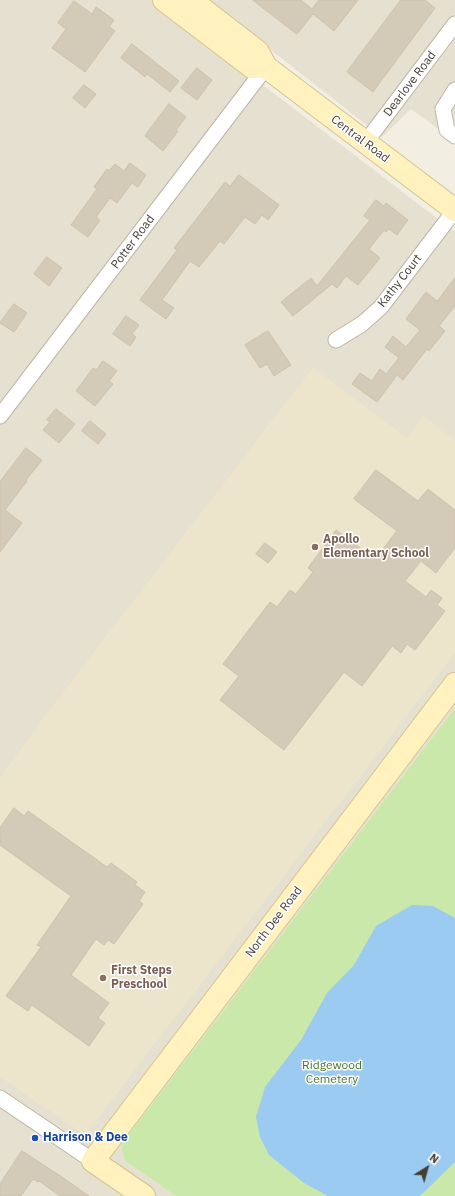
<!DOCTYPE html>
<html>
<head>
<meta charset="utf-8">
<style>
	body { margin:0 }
	#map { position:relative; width:455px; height:1196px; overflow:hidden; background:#f2eee2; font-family:"IBM Plex Sans",sans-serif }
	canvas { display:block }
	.north { position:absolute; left:407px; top:1148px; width:40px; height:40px; -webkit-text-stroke:3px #fff; paint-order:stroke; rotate:37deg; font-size:11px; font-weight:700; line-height:16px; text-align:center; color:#433d33 }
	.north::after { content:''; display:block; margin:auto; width:14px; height:18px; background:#433d33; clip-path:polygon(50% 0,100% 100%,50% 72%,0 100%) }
</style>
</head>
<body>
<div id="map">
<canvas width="455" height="1196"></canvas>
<div class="north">N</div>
</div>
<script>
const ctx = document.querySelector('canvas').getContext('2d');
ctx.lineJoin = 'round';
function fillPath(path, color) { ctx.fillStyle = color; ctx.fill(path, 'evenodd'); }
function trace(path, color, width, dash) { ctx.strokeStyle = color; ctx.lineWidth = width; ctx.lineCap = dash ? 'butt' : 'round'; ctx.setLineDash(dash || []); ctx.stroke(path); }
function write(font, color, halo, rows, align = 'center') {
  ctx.font = font + ' "IBM Plex Sans",sans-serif'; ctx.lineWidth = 3; ctx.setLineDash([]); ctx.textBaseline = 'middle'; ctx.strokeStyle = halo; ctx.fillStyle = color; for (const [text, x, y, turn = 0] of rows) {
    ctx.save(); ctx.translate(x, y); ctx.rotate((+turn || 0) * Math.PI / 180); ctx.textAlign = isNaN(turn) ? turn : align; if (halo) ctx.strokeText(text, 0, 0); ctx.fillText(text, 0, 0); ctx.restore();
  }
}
fillPath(new Path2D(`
	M0,0H152L455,232V708L123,1142L125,1161L176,1196H0Z
	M207,0H455V141L411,109L382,137Z`), '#e6e0d0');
fillPath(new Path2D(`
	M313,367L407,438L423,415L455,440V653L85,1135L0,1077V778L43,718Z`), '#ece4cb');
fillPath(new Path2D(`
	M455,708V1196H176L125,1161L122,1150L123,1142Z`), '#c9e8a9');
fillPath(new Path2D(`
	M412,905L433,906L455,918V1162L423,1193L419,1196H328L304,1183L269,1155L260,1137L256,1117L265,1087L301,1040L327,993L354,965L376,926Z`), '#9ccbf1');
const building = new Path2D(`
	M253,0H301L312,9L319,0H358L334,31L313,14L297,34Z
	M401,0H425L435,8L373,92L347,72Z
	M74,1L92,14L96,7L114,20L109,27L115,31L85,72L52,48L66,29L58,23Z
	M132,44L179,81L170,92L147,74L145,77L121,58Z
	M197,68L212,80L197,100L181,88Z
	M84,85L96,94L85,108L73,98Z
	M169,104L186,117L176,130L178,131L163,151L145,136Z
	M130,163L146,175L138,187L132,183L117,203L110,198L96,217L100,220L88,237L71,225L97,189L94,187L107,169L109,171L115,164L124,171Z
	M239,175L279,205L268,220L262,215L255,224L245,217L224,244L220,241L199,267L190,261L162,300L174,308L166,319L140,300L177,250L174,248L225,182L230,186Z
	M376,200L384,206L386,203L408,220L397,235L389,229L386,232L384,230L369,249L380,258L358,285L346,276L337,288L332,284L293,316L281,302L311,278L317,286L370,220L364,216Z
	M47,257L62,268L49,286L34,274Z
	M455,278V306L439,326L445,331L429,351L427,349L403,380L397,375L377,402L352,384L360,373L372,381L380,369L386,374L399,358L385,347L393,336L406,347L420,330L406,319L426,292L437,301Z
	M14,304L27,313L14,332L0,323Z
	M126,316L139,325L132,334L136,337L130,346L113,334Z
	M268,331L291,365L274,376L267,364L260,368L245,345Z
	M103,361L117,371L109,381L113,384L95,406L76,391L93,368L96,370Z
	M56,409L75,424L59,443L43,430L50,422L47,420Z
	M90,421L106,434L98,444L82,431Z
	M26,448L42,460L26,480L27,481L5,510L22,523L0,552V482Z
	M376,470L418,501L428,489L455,510V548L436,573L421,561L405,581L426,597L431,590L442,598L437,605L445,611L415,650L407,644L401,653L392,646L362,686L344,672L284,750L220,700L239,676L223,664L270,602L277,607L290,590L296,594L313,572L308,568L336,530L375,559L397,531L354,499Z
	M265,543L277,552L268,563L256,554Z
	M14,808L24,816L28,811L107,867L111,863L137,882L135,885L145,892L139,901L143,904L114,944L108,940L104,945L96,939L71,975L109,1003L98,1018L105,1023L89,1046L32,1005L28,1011L6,996L41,947L37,945L71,896L0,845V828Z
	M22,1151L62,1177L89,1196H60L39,1181L38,1182L33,1179L21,1196H0V1184Z`);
fillPath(building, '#d3cab7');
trace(building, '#cec2ab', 1);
const street = new Path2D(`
	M455,90L443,109L447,130L455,136
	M365,143L455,24
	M336,340L362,324L381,307L455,210
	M0,416L266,67
	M0,1098L93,1161`);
const secondary = new Path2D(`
	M164,0L252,67H266
	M191,0L258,52L266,67L455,210
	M144,1196L93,1161L455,684`);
trace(street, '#bdb6a5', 17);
trace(secondary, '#d3c490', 24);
trace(street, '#fff', 15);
trace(secondary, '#fff2bf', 22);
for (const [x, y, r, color] of [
	[315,547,4,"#8d6e63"],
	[103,978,4,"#8d6e63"],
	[35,1138,4,"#1a4fb4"]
]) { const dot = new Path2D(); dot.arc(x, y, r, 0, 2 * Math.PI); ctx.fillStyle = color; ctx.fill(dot); trace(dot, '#fff', 1.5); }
write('12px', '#433d33', '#fff', [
	["Dearlove Road",410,84,-53],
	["Central Road",360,139,37],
	["Potter Road",133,242,-53],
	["Kathy Court",400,281,-52],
	["North Dee Road",274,922,-53]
]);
write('bold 12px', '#785e54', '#fff', [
	["Apollo",323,540],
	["Elementary School",323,554],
	["First Steps",111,971],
	["Preschool",111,985]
], 'left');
write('12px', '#417625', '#fff', [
	["Ridgewood",332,1066],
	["Cemetery",332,1080]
]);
write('bold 12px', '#164399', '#fff', [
	["Harrison & Dee",43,1138]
], 'left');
</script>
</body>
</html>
